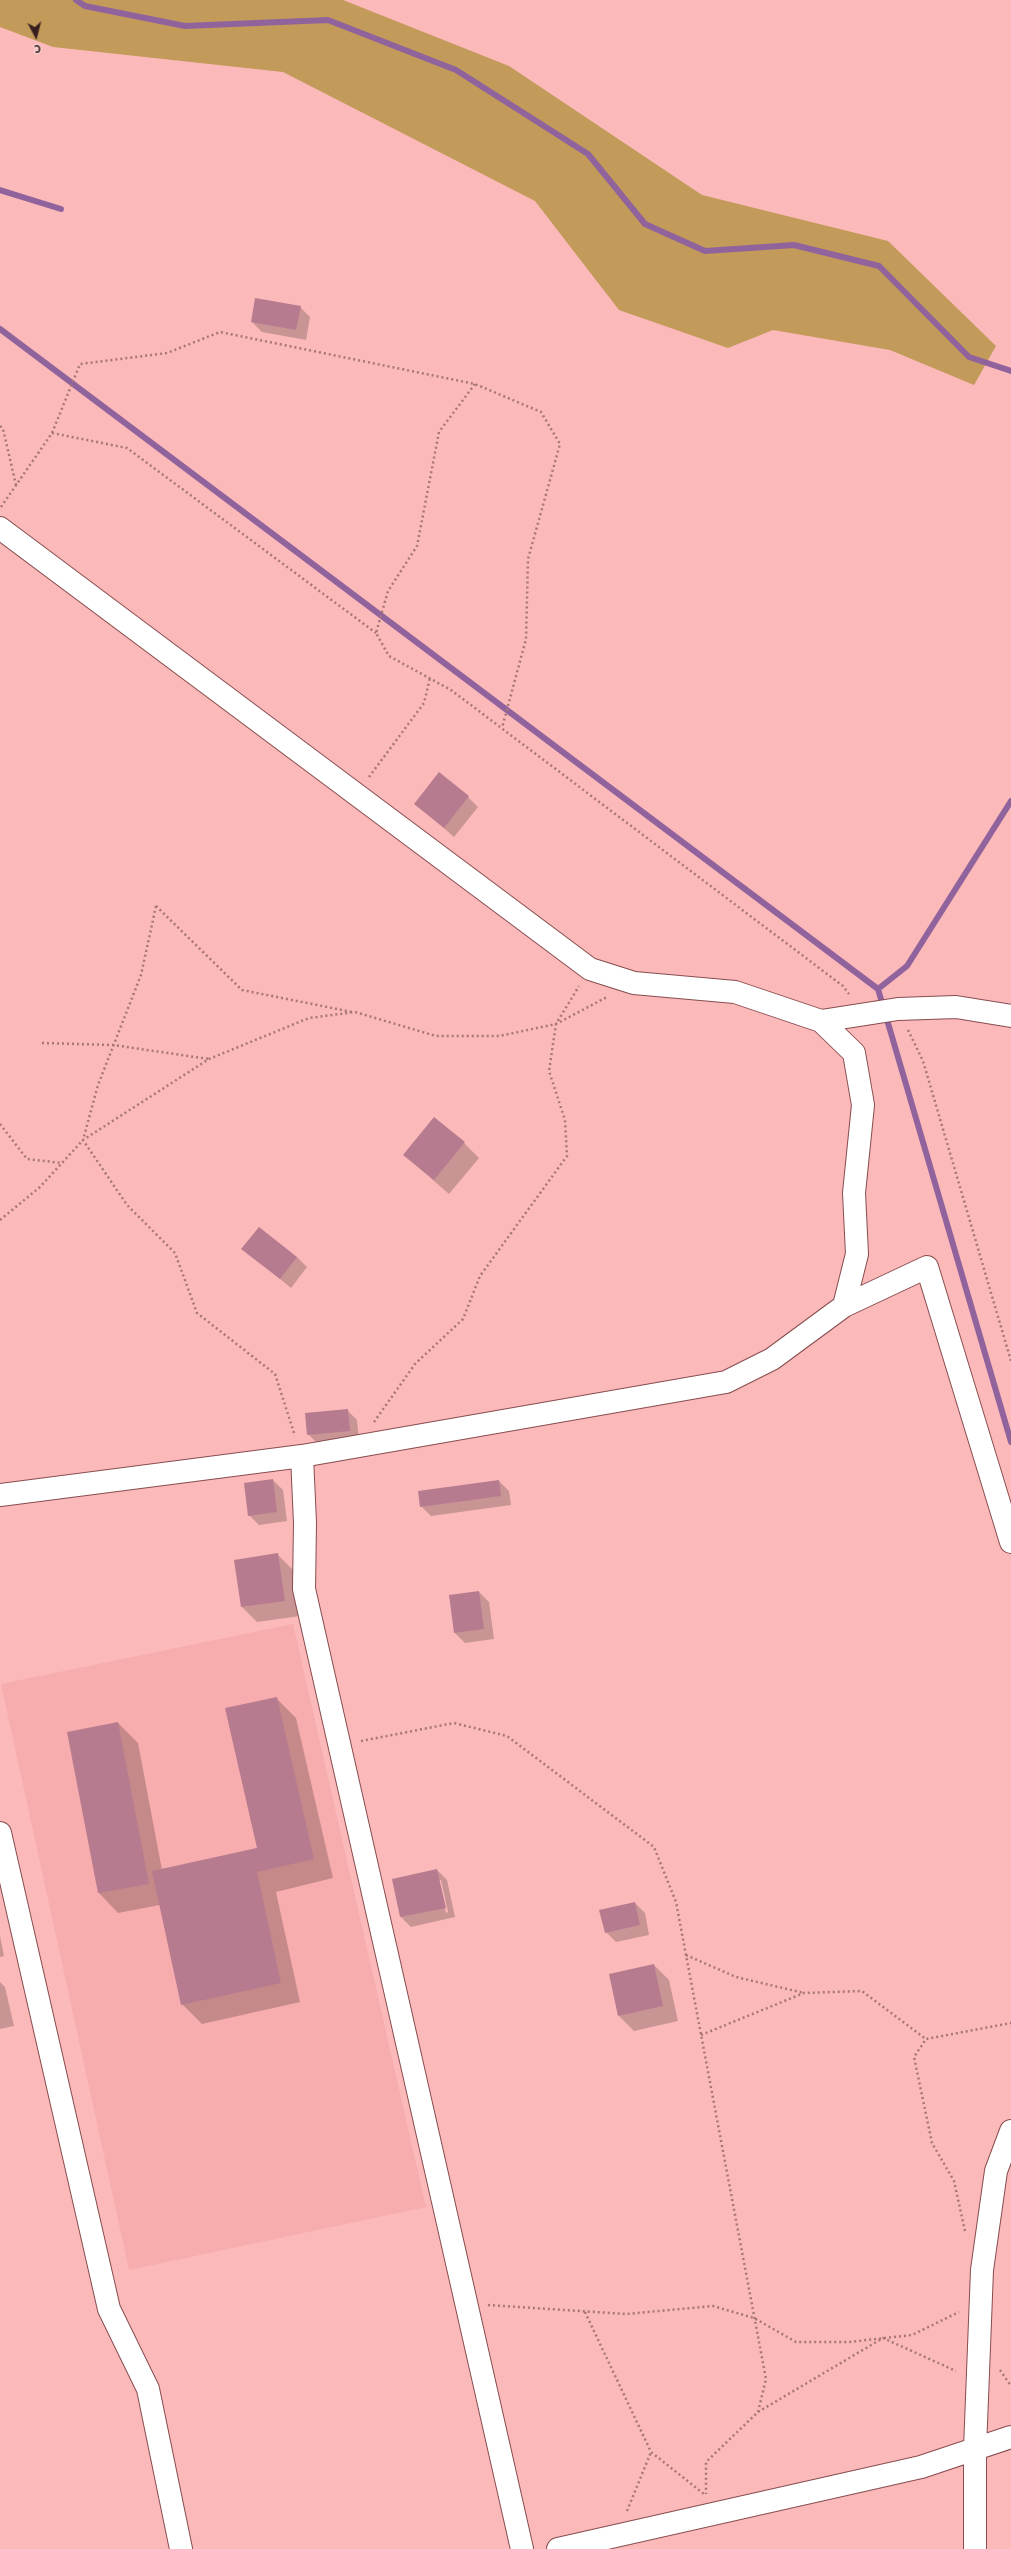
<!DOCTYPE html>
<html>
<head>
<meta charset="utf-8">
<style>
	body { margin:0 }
	#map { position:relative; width:1011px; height:2549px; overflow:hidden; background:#fcb9b9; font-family:"Source Sans 3",sans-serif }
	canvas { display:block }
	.north { position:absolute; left:16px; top:16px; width:40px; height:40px; -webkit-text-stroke:3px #f8cece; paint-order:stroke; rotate:173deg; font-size:11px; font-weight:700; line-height:16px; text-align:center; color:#381f1f }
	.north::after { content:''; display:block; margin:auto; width:14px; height:18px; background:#381f1f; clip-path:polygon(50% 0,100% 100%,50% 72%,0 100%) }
</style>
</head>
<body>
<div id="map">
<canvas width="1011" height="2549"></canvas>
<div class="north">С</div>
</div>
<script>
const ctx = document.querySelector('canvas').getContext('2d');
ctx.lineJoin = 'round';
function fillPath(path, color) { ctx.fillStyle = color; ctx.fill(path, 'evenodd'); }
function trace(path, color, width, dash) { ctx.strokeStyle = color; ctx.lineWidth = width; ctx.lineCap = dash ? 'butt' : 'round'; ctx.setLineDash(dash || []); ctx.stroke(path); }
fillPath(new Path2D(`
	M293,1624L426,2207L129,2270L1,1684Z`), '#f7acad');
fillPath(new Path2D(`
	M0,0H343L509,66L702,195L888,241L996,346L974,385L890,350L773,330L728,348L619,310L535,201L283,72L53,47L0,27Z`), '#c29a59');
fillPath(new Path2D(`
	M300,307L310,317L306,340L262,332L252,322Z
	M468,797L478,807L454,837L415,803Z
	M464,1143L479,1158L449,1194L404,1155Z
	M243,1248L297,1257L307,1267L291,1288Z
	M347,1410L357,1420L359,1440L318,1444L308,1434Z
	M273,1480L283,1490L287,1521L259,1525L249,1515Z
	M499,1481L509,1491L511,1505L431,1516L421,1506Z
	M278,1555L293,1570L300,1616L257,1622L242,1607Z
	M479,1592L489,1602L494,1639L465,1643L455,1633Z
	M276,1698L296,1718L333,1878L276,1892L300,2002L202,2024L182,2004L160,1905L118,1913L99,1893L68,1733L118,1723L138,1743L162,1870L258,1848Z
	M437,1870L447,1880L455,1917L411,1927L401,1917L393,1880ZM439,1880H441L448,1912L446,1913Z
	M635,1903L645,1913L649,1935L616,1942L606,1932Z
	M0,1936L4,1956L0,1957Z
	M654,1965L669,1980L678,2021L634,2031L619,2016Z
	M0,1982L5,1987L14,2026L0,2029Z`), '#0003');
trace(new Path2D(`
	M76,0L85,6L185,26L328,20L456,70L588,154L645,224L705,251L794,245L879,266L969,357L1011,371
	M0,190L61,209
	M0,329L878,989L1011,1442
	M878,989L907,966L1011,801`), '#90639d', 6);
fillPath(new Path2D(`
	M255,298L301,306L296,330L251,322Z
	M439,772L469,796L444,828L414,804Z
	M434,1117L465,1142L434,1180L403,1155Z
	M259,1227L297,1257L280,1279L241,1249Z
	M348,1409L350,1431L307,1435L305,1413Z
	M273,1479L277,1512L248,1516L244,1483Z
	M499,1480L501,1496L420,1507L418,1491Z
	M278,1553L285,1601L241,1607L234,1560Z
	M479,1591L484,1629L454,1633L449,1595Z
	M277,1697L314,1859L257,1872L281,1983L181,2005L152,1871L257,1848L225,1708Z
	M118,1722L149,1884L98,1893L67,1732Z
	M437,1869L446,1908L400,1917L392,1879Z
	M635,1902L640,1925L605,1933L599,1910Z
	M654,1964L663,2006L618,2016L609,1974Z`), '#b77b8f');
const minor = new Path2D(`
	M0,528L590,969L634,983L735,992L821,1021L854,1053L863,1105L854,1193L857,1254L844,1306
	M821,1021L898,1009L956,1007L1011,1016
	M302,1456L305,1523L304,1589L522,2549
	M0,1495L302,1456L726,1382L772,1359L844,1306L927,1267L1011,1542
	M0,1833L109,2309L148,2389L181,2549
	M558,2549L921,2467L1011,2437
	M975,2549V2449L982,2270L996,2171L1011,2131`);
trace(minor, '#874d4f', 24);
trace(new Path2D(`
	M475,384L439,432L417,546L388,591L376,633L389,656L451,690L843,986L849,994
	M0,426L3,429L16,485
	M52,433L127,448L376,633
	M1,507L52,433L80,364L167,353L220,332L475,384L541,412L560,444L528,559L526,639L502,728
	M369,777L424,703L430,678
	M156,906L141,975L98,1085L83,1140L127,1205L175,1253L197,1313L275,1374L295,1436
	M156,906L242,990L352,1012
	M908,1030L923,1061L1011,1361
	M42,1043L113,1045L209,1059
	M0,1124L27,1159L62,1163
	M0,1220L40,1187L83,1140L209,1059L309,1018L355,1012L436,1036H499L556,1024L607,997
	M374,1422L415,1364L463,1319L480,1276L567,1156L565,1120L549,1071L556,1024L579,986
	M361,1741L454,1723L507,1736L654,1847L676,1902L766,2379L758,2412L706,2462V2494
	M686,1955L736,1977L804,1993
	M701,2035L804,1993L862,1991L926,2039
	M965,2231L954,2181L932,2143L914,2057L926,2039L1011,2023
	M488,2305L626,2314L713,2306L754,2318L796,2342H849L912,2335L959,2312
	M585,2312L651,2452L704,2494
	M1000,2370L1011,2386
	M758,2412L883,2338L956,2371
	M627,2511L651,2452`), '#a77676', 2.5, [2, 3]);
trace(minor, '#fff', 22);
</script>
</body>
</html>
